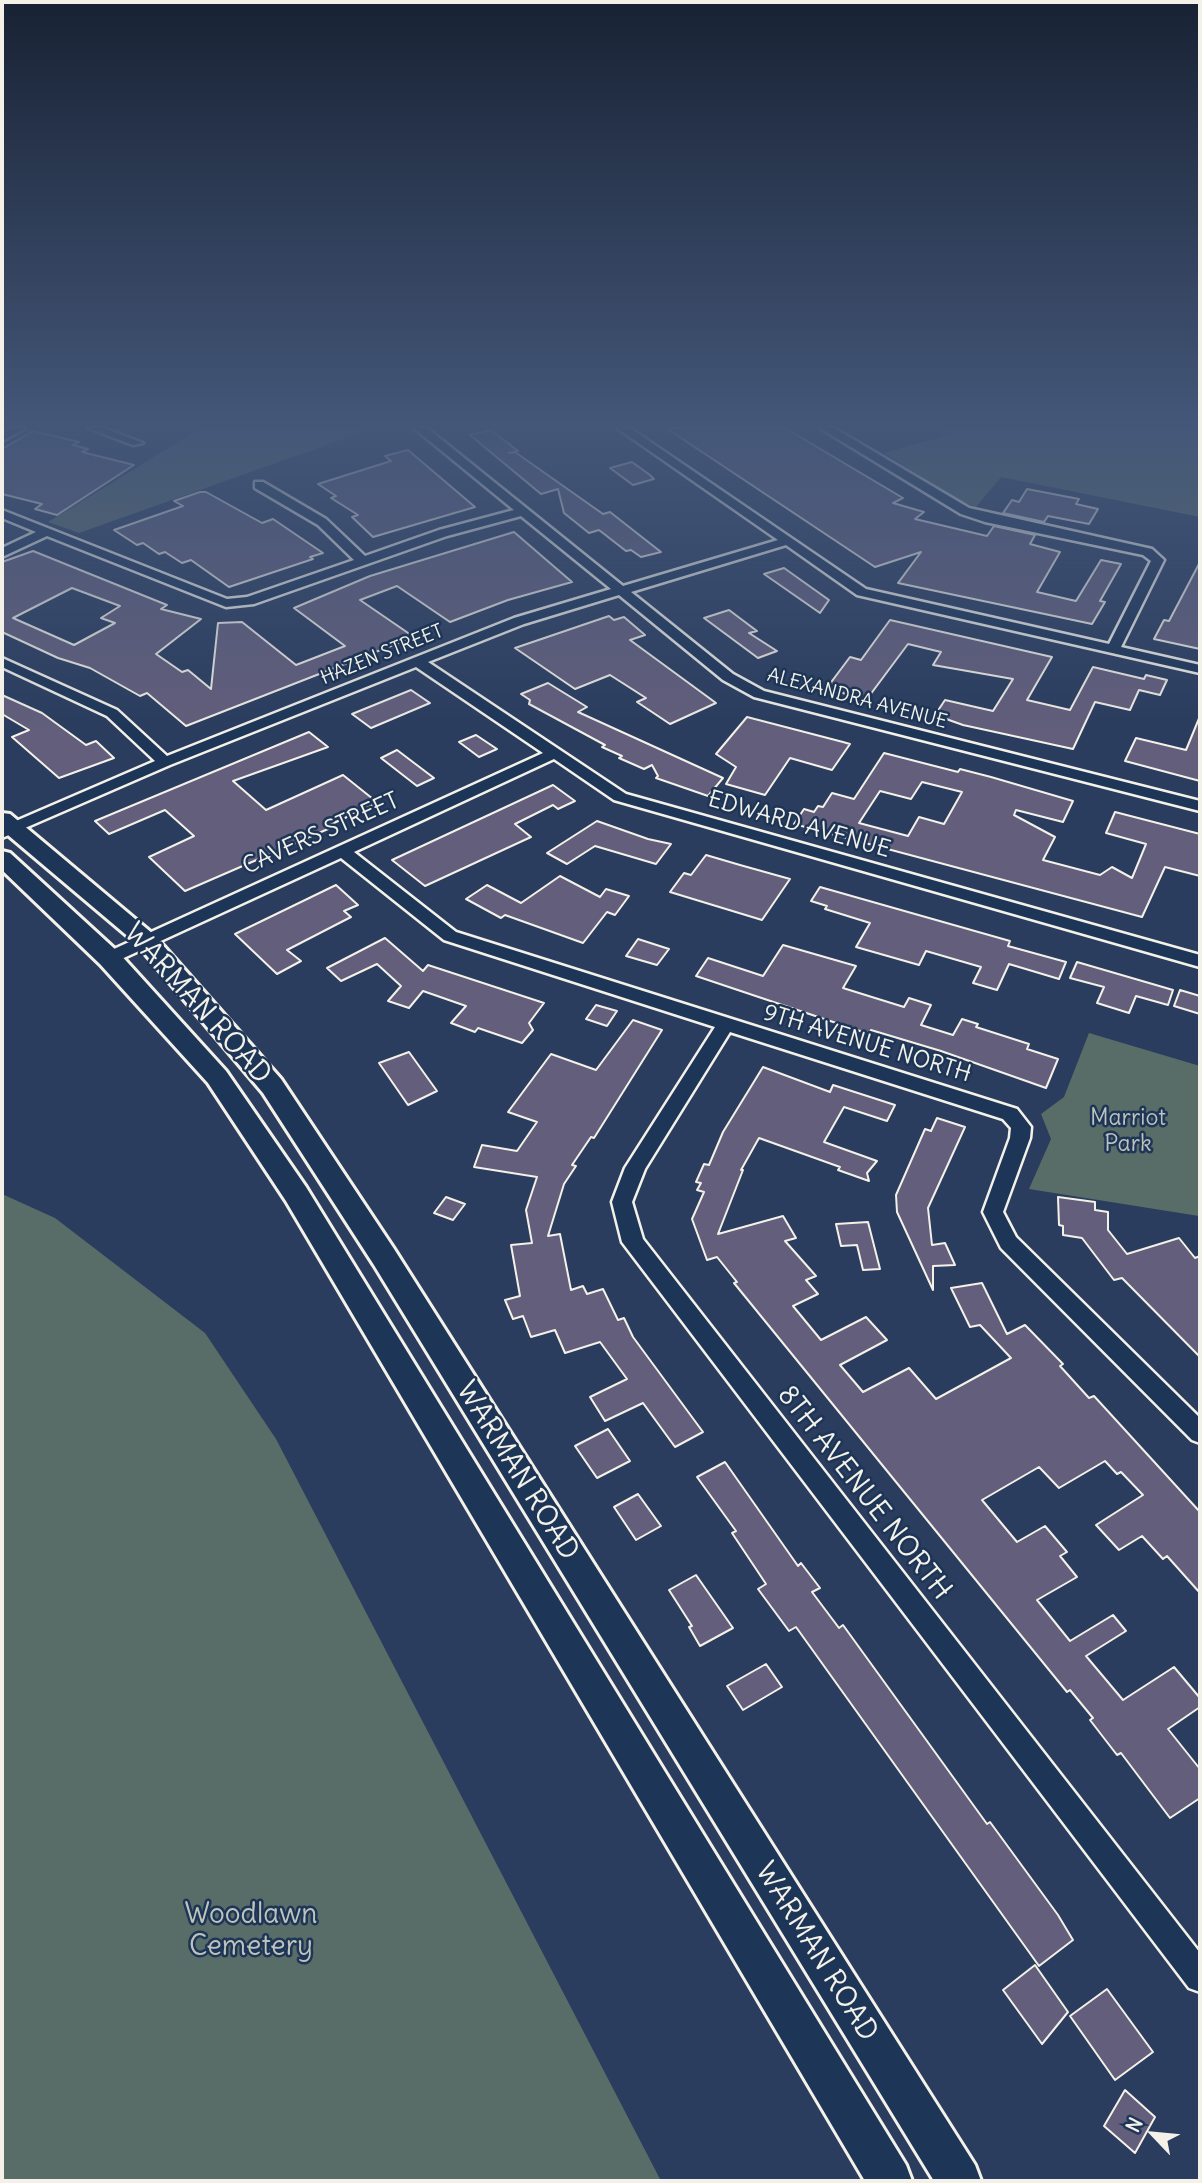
<!DOCTYPE html>
<html>
<head>
<meta charset="utf-8">
<style>
	body { margin:0 }
	#map { position:relative; width:1202px; height:2183px; overflow:hidden; background:#2b3d5e; font-family:Delius,sans-serif }
	canvas { display:block }
	.frame { position:absolute; inset:0; border:4px solid #f4f1e8; pointer-events:none }
	.north { position:absolute; left:1118px; top:2099px; width:70px; height:70px; -webkit-text-stroke:5px #1d3557; paint-order:stroke; rotate:296deg; font-size:19px; font-weight:700; line-height:28px; text-align:center; color:#f4f1e8 }
	.north::after { content:''; display:block; margin:auto; width:24px; height:32px; background:#f4f1e8; clip-path:polygon(50% 0,100% 100%,50% 72%,0 100%) }
</style>
</head>
<body>
<div id="map">
<canvas width="1202" height="2183"></canvas>
<div class="frame"></div>
<div class="north">N</div>
</div>
<script>
const ctx = document.querySelector('canvas').getContext('2d');
ctx.lineJoin = 'round';
function fillPath(path, color) { ctx.fillStyle = color; ctx.fill(path, 'evenodd'); }
function trace(path, color, width, dash) { ctx.strokeStyle = color; ctx.lineWidth = width; ctx.lineCap = dash ? 'butt' : 'round'; ctx.setLineDash(dash || []); ctx.stroke(path); }
function write(font, color, halo, rows, align = 'center') {
  ctx.font = font + ' Delius,sans-serif'; ctx.lineWidth = 5; ctx.setLineDash([]); ctx.textBaseline = 'middle'; ctx.strokeStyle = halo; ctx.fillStyle = color; for (const [text, x, y, turn = 0] of rows) {
    ctx.save(); ctx.translate(x, y); ctx.rotate((+turn || 0) * Math.PI / 180); ctx.textAlign = isNaN(turn) ? turn : align; if (halo) ctx.strokeText(text, 0, 0); ctx.fillText(text, 0, 0); ctx.restore();
  }
}
fillPath(new Path2D(`
	M201,428H374L79,533L48,522Z
	M935,428H1200V517L1001,477L976,507L961,502L884,453L947,435Z
	M1089,1033L1200,1066L1199,1216L1029,1189L1051,1139L1041,1114L1064,1097Z
	M2,1194L55,1218L205,1333L276,1439L661,2181H2Z`), '#596d68');
const building = new Path2D(`
	M666,428H785L903,498L893,503L924,512L915,519L987,536L994,526L1035,535L1030,544L1060,552L1037,592L1076,601L1101,560L1121,564L1100,601L1105,602L1092,624L898,583L921,552L875,567Z
	M491,430L518,451L509,453L515,452L603,514L610,512L661,552L641,557L631,550L626,551L599,530L589,533L564,513L558,489L541,494L470,435Z
	M33,431L79,442L73,445L88,449L82,452L134,465L57,515L35,509L42,504L2,494V449Z
	M408,450L475,507L373,537L352,517L358,515L331,498L336,496L318,484L391,461L385,456Z
	M632,462L650,475L654,479L633,485L610,468Z
	M1027,489L1079,499L1076,504L1098,509L1089,524L1048,516L1044,522L1003,513L1012,500L1019,502Z
	M200,492H206L262,523L273,519L323,553L310,557L313,559L229,587L191,560L182,563L165,552L159,554L143,543L137,545L114,530L183,506L174,501Z
	M514,532L572,582L508,600L450,622L397,586L360,600L414,637L186,726L147,693L140,696L90,668L58,658L2,632V562L33,551L167,605L161,609L201,619L156,654L182,672L188,670L211,689L218,623L242,622L296,665L345,646L294,608L370,576ZM72,588L120,606L101,618L115,623L74,645L13,618Z
	M1200,562V649L1154,639L1164,620L1169,621Z
	M784,568L829,600L820,613L764,574Z
	M729,610L757,631L749,633L777,651L758,658L704,618Z
	M609,616L614,620L624,617L645,635L630,640L716,703L670,724L637,702L646,698L610,675L575,689L515,648Z
	M890,620L1052,657L1027,700L1070,710L1093,667L1144,679L1146,675L1167,680L1160,695L1139,690L1130,710L1095,702L1073,749L963,725L935,715L945,700L993,711L1013,679L933,665L941,652L908,644L867,699L826,689L850,657L861,660Z
	M548,683L587,707L578,712L723,778L708,796L656,778L658,776L652,765L644,769L619,758L622,756L602,747L605,745L529,704L530,700L521,694Z
	M411,690L430,703L371,728L352,714Z
	M2,695L42,713L86,745L96,741L114,758L59,778L12,737L29,730L2,714Z
	M1200,716V781L1125,761L1136,738L1186,750Z
	M747,717L843,742L850,744L832,770L790,758L765,795L726,784L736,767L716,754Z
	M309,732L328,747L233,781L266,810L343,775L378,803L325,827L328,829L185,891L149,857L194,836L165,810L109,834L95,821Z
	M476,735L497,749L479,757L459,742Z
	M397,750L434,778L417,786L381,758Z
	M884,753L958,772L960,769L991,777L1073,801L1063,822L1016,810L1014,815L1055,837L1043,860L1100,875L1112,867L1132,878L1146,844L1106,833L1115,812L1200,834V876L1165,867L1142,917L794,824L804,809L814,812L818,806L823,807L832,793L854,799ZM922,782L962,792L944,824L919,817L908,836L859,823L880,791L911,799Z
	M553,785L575,801L558,809L553,805L515,824L531,837L425,886L392,860Z
	M597,821L648,839L671,844L656,864L595,846L567,864L547,853Z
	M706,855L740,865L790,879L762,920L670,892L684,873L691,875Z
	M560,876L600,897L606,889L629,896L615,915L607,912L583,943L505,915L501,918L466,899L487,885L521,903Z
	M336,885L358,905L344,911L351,917L287,950L301,961L277,974L235,934Z
	M820,887L1010,941L1008,946L1066,962L1059,979L1009,964L997,990L973,983L981,967L926,951L919,965L856,947L870,923L825,909L827,906L811,901Z
	M385,938L423,971L428,965L544,1003L529,1023L533,1030L522,1043L478,1028L475,1032L451,1023L466,1006L423,991L409,1008L388,1001L401,986L377,964L341,981L327,968Z
	M638,939L669,949L657,965L626,956Z
	M783,945L856,966L843,988L904,1007L909,998L931,1005L921,1025L953,1035L962,1019L978,1024L976,1027L1029,1044L1027,1049L1058,1059L1046,1088L941,1051L871,1030L869,1034L696,976L708,958L763,976Z
	M1077,962L1173,990L1168,1005L1136,996L1129,1013L1097,1003L1104,987L1070,978Z
	M1180,990L1200,996V1014L1174,1006Z
	M596,1005L617,1011L607,1026L586,1019Z
	M633,1020L662,1030L594,1138L591,1137L572,1165L576,1166L564,1184L548,1236L560,1234L571,1290L583,1286L587,1294L603,1289L618,1320L624,1318L633,1337L703,1432L675,1447L643,1403L605,1421L590,1397L627,1379L600,1342L565,1353L555,1330L531,1337L523,1316L513,1319L505,1300L520,1296L511,1245L532,1243L526,1210L537,1177L474,1167L482,1145L517,1151L537,1122L508,1112L551,1054L596,1070Z
	M409,1052L437,1091L408,1105L379,1063Z
	M763,1067L830,1092L833,1085L895,1105L887,1121L844,1107L824,1142L877,1161L867,1173L869,1181L838,1170L840,1167L759,1138L741,1170H743L718,1234L783,1216L796,1238L785,1241L816,1276L806,1280L818,1294L793,1306L821,1340L866,1317L887,1340L840,1365L863,1392L909,1368L936,1399L1011,1358L980,1325L970,1327L951,1288L982,1283L1007,1334L1025,1325L1063,1364L1060,1366L1089,1398L1094,1396L1200,1512V1593L1167,1556L1163,1559L1142,1536L1119,1550L1096,1525L1143,1495L1121,1472L1117,1474L1105,1461L1059,1488L1039,1467L982,1500L1017,1542L1045,1526L1067,1552L1060,1556L1077,1577L1037,1600L1070,1641L1113,1615L1126,1631L1086,1656L1123,1700L1174,1667L1200,1698V1707L1168,1729L1200,1769V1798L1170,1818L1121,1753L1117,1755L1090,1720L1093,1718L1070,1690L1067,1692L734,1283L737,1282L717,1257L707,1260L692,1219L704,1192L697,1190L701,1183L696,1182L704,1164L709,1165L723,1132Z
	M937,1118L965,1127L928,1208L932,1245L945,1243L955,1265L933,1266V1290L897,1212L896,1195L925,1129L931,1131Z
	M446,1197L465,1204L453,1220L434,1213Z
	M1058,1197L1095,1202V1210L1108,1212V1230L1127,1254L1179,1238L1195,1258L1200,1256V1357L1122,1278L1114,1280L1082,1238L1063,1235V1226L1059,1225Z
	M868,1222L880,1269L863,1270L857,1245L841,1246L836,1224Z
	M608,1429L630,1461L597,1478L575,1446Z
	M725,1462L798,1566L801,1563L820,1588L812,1592L839,1628L843,1625L987,1824L990,1822L1058,1915L1073,1940L1039,1966L796,1627L789,1631L758,1589L766,1584L732,1533L736,1531L697,1477Z
	M638,1494L661,1526L636,1540L614,1507Z
	M696,1575L733,1628L700,1646L689,1627L692,1626L669,1590Z
	M766,1664L782,1687L743,1710L727,1686Z
	M1035,1965L1068,2012L1042,2044L1003,1990Z
	M1107,1989L1153,2052L1115,2080L1070,2016Z
	M1125,2090L1155,2117L1135,2153L1104,2126Z`);
fillPath(building, '#625e7b');
trace(building, '#f4f1e8', 2);
const minor = new Path2D(`
	M12,428H26L2,441V433Z
	M88,428H104L143,443L133,445Z
	M414,428H427L623,586L778,540L617,428H630L866,589L1109,644L1151,561L1143,555L985,522L961,514L820,428H834L969,508L1152,549L1164,560L1121,647L1200,665V673L857,595L786,545L631,592L733,674L764,691L1200,801V811L754,697L723,680L619,595L524,624L428,662L626,794L1200,955V967L614,800L554,759L354,852L456,932L1017,1109L1031,1127L1030,1138L1003,1212L1016,1237L1200,1418V1443L1192,1440L1001,1248L983,1212L1010,1138L1011,1128L1003,1119L730,1032L645,1169L632,1202L643,1239L1200,1953V1992L1189,1988L622,1242L612,1202L625,1168L715,1027L444,940L341,858L115,962L109,964L100,958L103,954L543,753L416,667L170,765L2,838V827L155,761L107,716L2,667V658L117,710L167,756L514,618L611,589L521,516L447,536L254,604L226,607L47,536L2,557V548L36,532L2,518V510L227,599L247,597L354,560L318,525L255,488V482H263L326,519L365,556L439,530L514,510Z`);
const secondary = new Path2D(`
	M2,813L10,814L153,934L281,1079L394,1249L975,2165L981,2181H934L374,1265L263,1093L137,944L2,830Z
	M2,851L10,853L118,952L226,1071L306,1187L906,2165L912,2181H865L286,1201L208,1083L100,964L2,870Z`);
trace(minor, '#f4f1e8', 5);
trace(secondary, '#f4f1e8', 6);
fillPath(minor, '#1d3557');
fillPath(secondary, '#1d3557');
const sky = ctx.createLinearGradient(0, 0, 0, 733);
sky.addColorStop(0, '#182234');
sky.addColorStop(0.58, '#445779');
sky.addColorStop(1, '#44577900');
ctx.fillStyle = sky;
ctx.fillRect(0, 0, 1202, 733);
write('19px', '#f4f1e8', '#1d3557', [
	["HAZEN STREET",382,655,-22],
	["ALEXANDRA AVENUE",857,699,15]
]);
write('23px', '#f4f1e8', '#1d3557', [
	["EDWARD AVENUE",799,825,16],
	["CAVERS STREET",321,834,-24],
	["9TH AVENUE NORTH",867,1044,17]
]);
write('23px', '#bec3bb', '#1d3557', [
	["Marriot",1128,1118],
	["Park",1128,1144]
]);
write('28px', '#f4f1e8', '#1d3557', [
	["WARMAN ROAD",197,1004,48],
	["WARMAN ROAD",517,1471,58],
	["8TH AVENUE NORTH",864,1493,52],
	["WARMAN ROAD",816,1952,58]
]);
write('28px', '#bec3bb', '#1d3557', [
	["Woodlawn",251,1915],
	["Cemetery",251,1947]
]);
</script>
</body>
</html>
